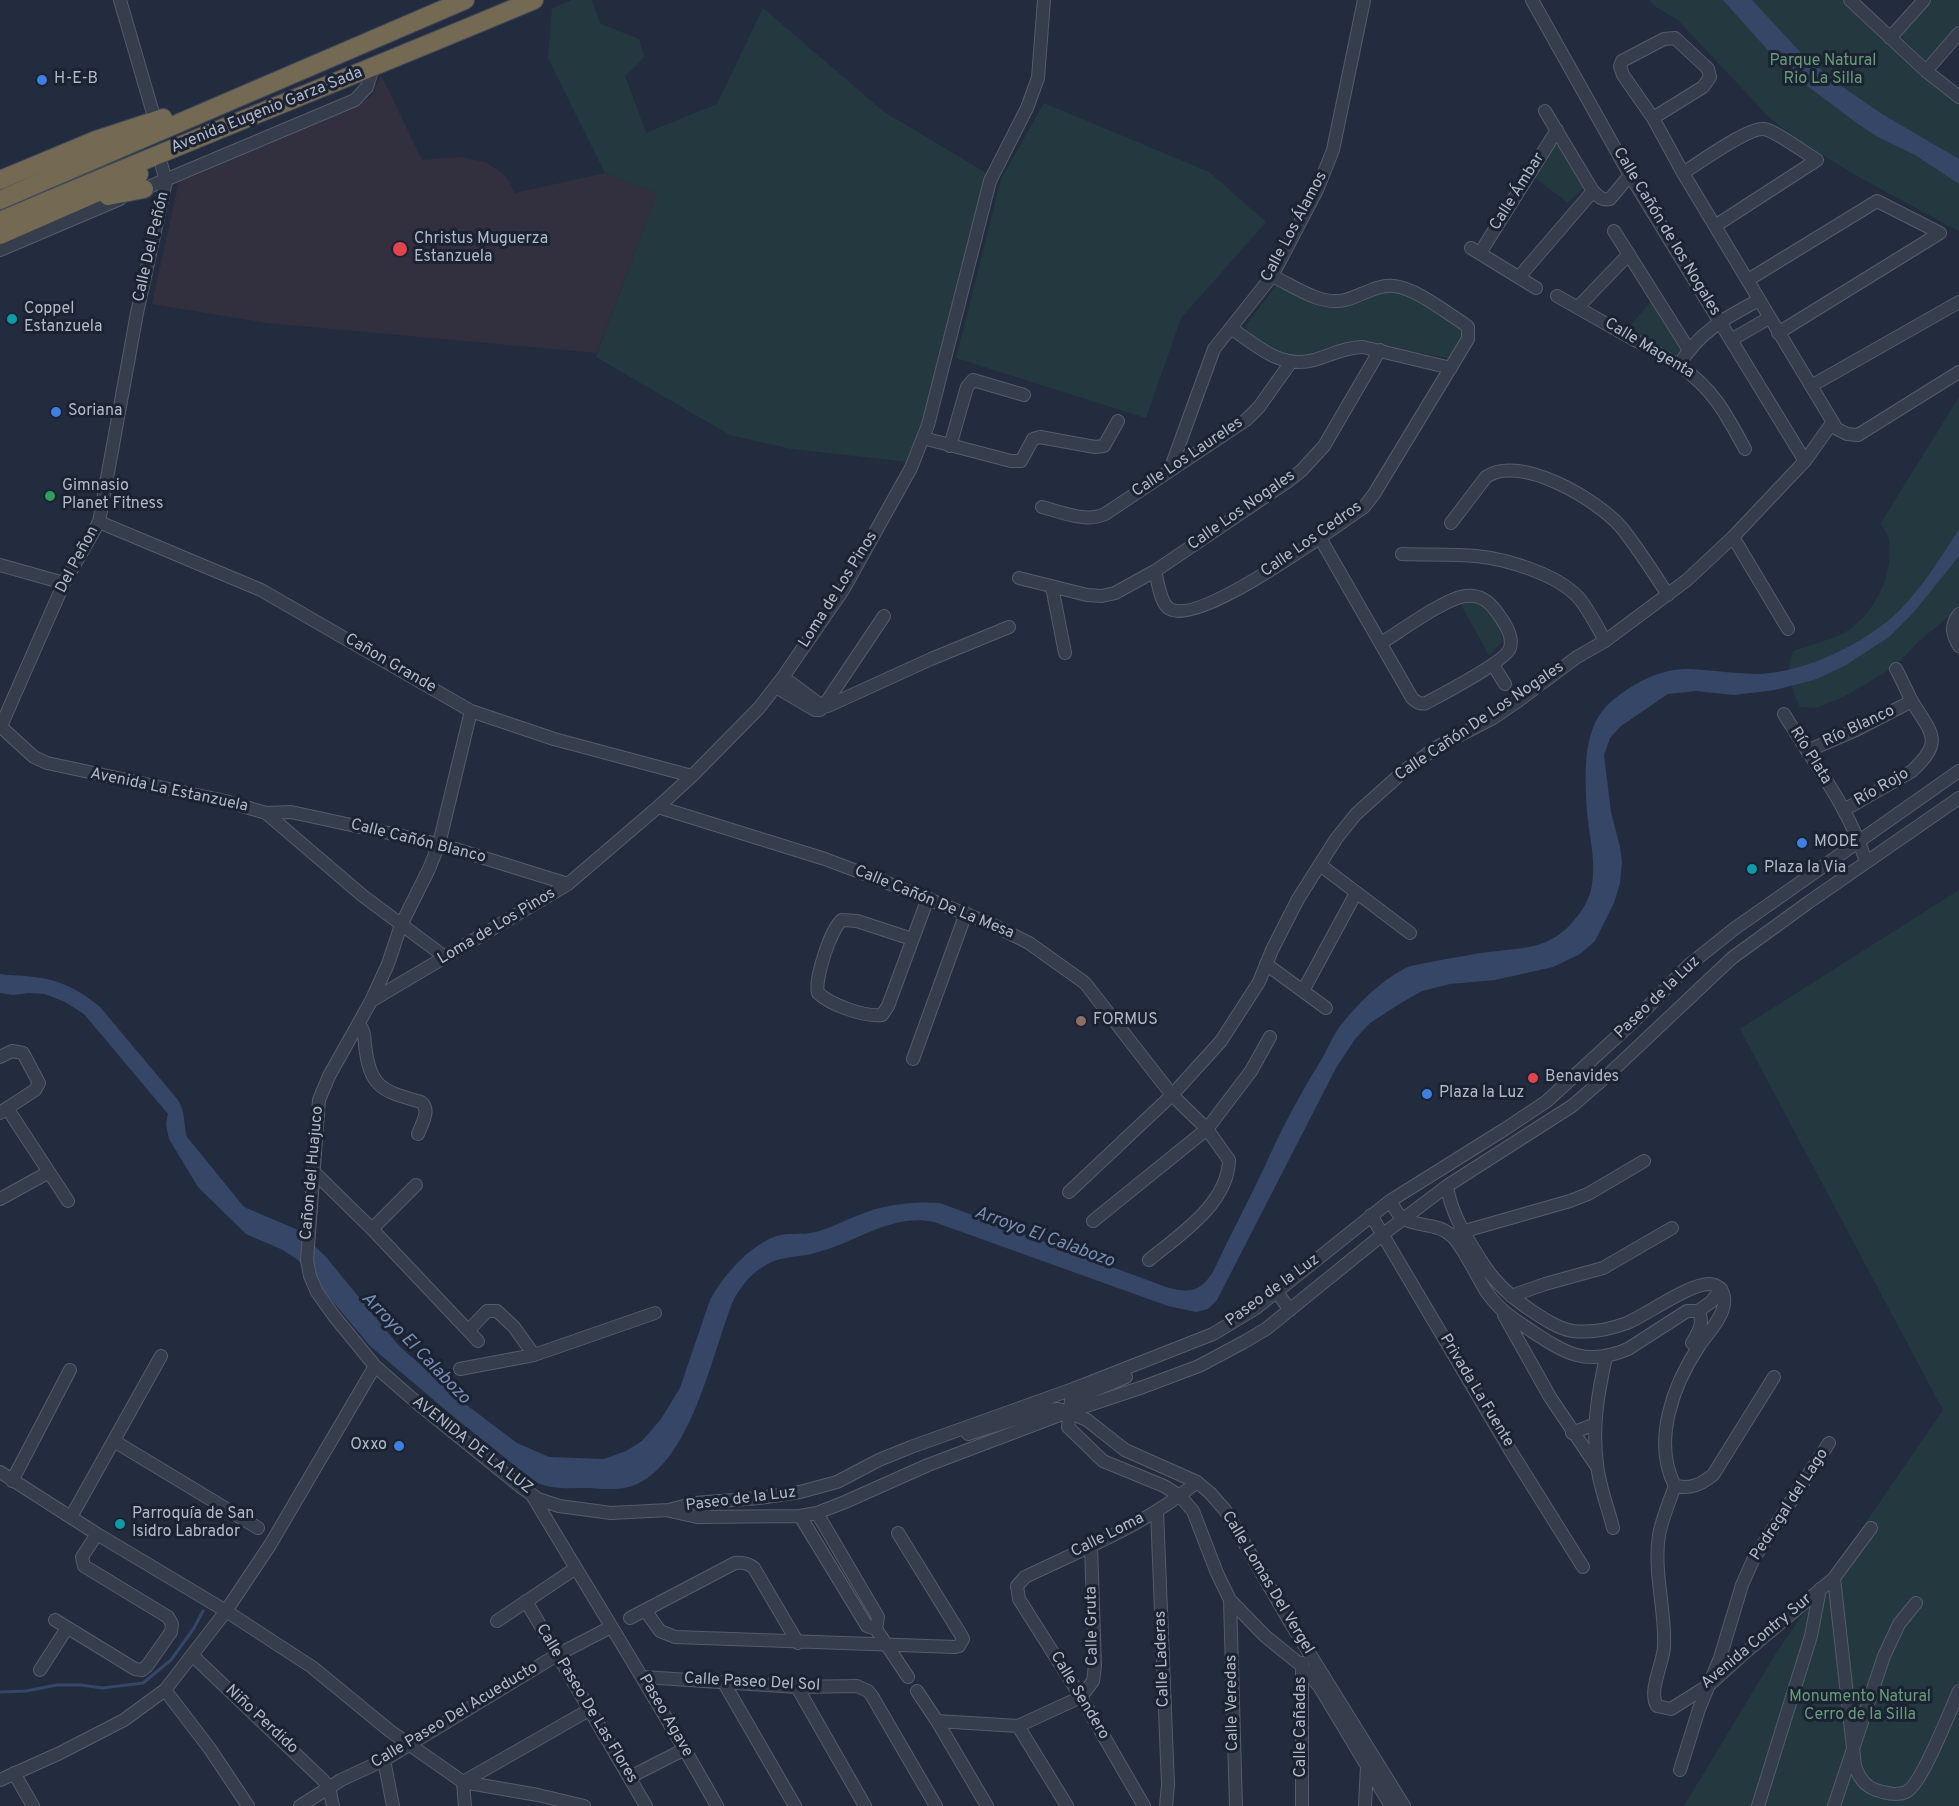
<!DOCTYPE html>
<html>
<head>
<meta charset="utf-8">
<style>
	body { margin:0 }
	canvas { display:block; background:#222c3e }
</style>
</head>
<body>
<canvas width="1959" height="1806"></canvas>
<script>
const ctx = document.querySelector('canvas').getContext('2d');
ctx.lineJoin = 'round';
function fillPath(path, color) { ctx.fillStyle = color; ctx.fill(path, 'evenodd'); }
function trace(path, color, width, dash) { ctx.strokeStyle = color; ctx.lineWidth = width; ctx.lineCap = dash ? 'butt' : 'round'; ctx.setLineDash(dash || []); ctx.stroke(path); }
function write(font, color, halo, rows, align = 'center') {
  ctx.font = font + ' Overpass,sans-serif'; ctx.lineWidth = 6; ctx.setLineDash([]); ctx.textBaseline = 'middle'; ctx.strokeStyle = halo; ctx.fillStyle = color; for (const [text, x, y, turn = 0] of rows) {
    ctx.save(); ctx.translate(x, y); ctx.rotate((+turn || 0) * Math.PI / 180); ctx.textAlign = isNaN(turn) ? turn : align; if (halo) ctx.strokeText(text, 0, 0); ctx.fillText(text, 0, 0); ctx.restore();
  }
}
fillPath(new Path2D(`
	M381,75L422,160L461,157L485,162L505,175L515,193L605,173L657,193L597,353L267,323L152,304L179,182L360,105L372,95Z`), '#322f3e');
fillPath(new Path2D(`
	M572,0H591L601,24L639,39L644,57L625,76L646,133L717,104L763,8L884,112L988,174L930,396L909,462L792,449L730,435L596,357L657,193L605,173L548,58L552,9Z
	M1650,0H1849L1959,96V231C1895,196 1828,164 1770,118L1678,20L1653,5Z
	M1932,0H1959V23L1929,64L1899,35Z
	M1044,103L1209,172L1266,222L1181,318L1146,418L956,358L1001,179Z
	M1561,144L1585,186L1568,203L1534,177L1552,147Z
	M1278,283L1313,301L1341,307L1391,289L1407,294L1465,330L1451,359L1359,341L1306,357L1284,356L1262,346L1245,327Z
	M1651,301L1682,347L1677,355L1628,329Z
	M1959,397V608L1919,641L1897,664L1884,673L1843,697L1816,708L1800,707C1791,687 1785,673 1793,651C1808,646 1837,638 1849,630C1876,611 1894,573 1889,540C1888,535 1884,529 1881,523Z
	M1473,600L1487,604L1501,630L1502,642L1489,655L1461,605Z
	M1959,890V1806H1684L1775,1655L1943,1410L1740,1029Z`), '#24393f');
fillPath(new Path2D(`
	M1723,0H1752L1803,55L1841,86L1882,114L1959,159V184L1915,155L1878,137L1858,124L1802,82L1787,66L1774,57Z
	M1959,529V556L1914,612L1889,637L1846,665L1817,679L1775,690L1734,695L1696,691L1668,694L1621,726L1610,738L1604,755L1611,812L1620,847L1622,862L1620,883L1614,903L1595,941L1580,954L1553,967L1495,980L1450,984L1422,991L1401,1003L1370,1023L1355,1039L1336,1068L1217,1300L1208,1309L1196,1312L1168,1306L934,1222C891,1213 856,1243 815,1253C799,1258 782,1255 766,1265C751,1273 741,1286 733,1301C712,1353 692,1459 637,1484C622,1491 604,1489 588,1488C570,1488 549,1490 534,1481L454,1417L370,1346L298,1260L283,1250L246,1234L198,1187L169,1139L166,1124L168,1114L84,1014L65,1002L45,994L29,993L13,995L0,993V974C11,976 23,975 34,977C59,979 81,991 100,1007L178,1100C186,1113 183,1124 187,1137L244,1207L298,1230L326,1257L399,1346L468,1406L517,1443L549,1457L604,1459L626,1451L642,1441L661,1419L680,1388L710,1300C723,1276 746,1250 771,1238C786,1231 801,1236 816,1232C831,1228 845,1220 859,1215C885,1204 913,1201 940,1203L1166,1287C1190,1294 1201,1292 1214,1270C1230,1235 1248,1202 1264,1168C1280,1132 1299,1096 1320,1062C1327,1051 1332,1037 1340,1026C1357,1005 1378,983 1402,970C1411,964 1425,964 1436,961C1454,958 1471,954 1489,952C1531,947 1555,949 1582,910C1602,881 1590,844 1587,812C1585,775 1581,725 1613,700C1634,683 1661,668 1689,669C1713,670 1736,674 1760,674C1806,672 1866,643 1899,611C1922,587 1941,558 1959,529Z`), '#354666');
trace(new Path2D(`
	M0,1692L26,1691L57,1685H81L102,1688L143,1683L171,1660L194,1628L203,1611`), '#354666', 3);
const minor = new Path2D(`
	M120,0L155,120
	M1532,0L1630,175L1805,461
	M1850,0L1926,71L1959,97
	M1890,38L1924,0
	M1926,71L1959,33
	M1545,111L1593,191C1598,196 1602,201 1610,199L1630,175
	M1653,118L1703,87L1710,77L1708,69L1704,65L1675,38L1664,39L1622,61L1620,66L1623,75L1653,118L1683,173L1837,429L1847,434L1858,435L1959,372
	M1683,173C1699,163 1748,127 1764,129C1776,131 1805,153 1817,160L1715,226
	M139,191L355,100L367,87L373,68
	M1614,231L1689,350
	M1471,248L1536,288
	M0,250L120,199
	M1480,253L1557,130
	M1519,277L1593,191
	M1748,280L1877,201L1940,233
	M1557,296L1679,365C1714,390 1725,412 1745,449
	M1578,307L1629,254
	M1231,328C1257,346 1280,369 1314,360C1332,355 1345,347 1363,347L1451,368
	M1778,333L1940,233
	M1731,340L1769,318
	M1679,365C1700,331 1725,318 1759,300
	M1811,386L1959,302
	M923,438L1011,461H1021L1033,439L1040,437L1095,447L1104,446L1118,421
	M950,446L967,387L973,380L1024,395
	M1170,470L1214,349L1272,276L1317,190L1333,150L1364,0
	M1042,507C1062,512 1086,523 1105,514L1246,420L1259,407L1291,362
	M99,522L261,590L471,711L554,739L692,776
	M1451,523L1486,477C1519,453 1598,500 1621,527C1638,548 1653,572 1668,595
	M1733,537L1788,629
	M1320,538L1412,698C1416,702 1420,705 1426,703C1441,695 1506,661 1510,648C1514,635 1503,621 1496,611C1488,600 1479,594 1465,596C1444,599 1401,631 1381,643
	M1402,554C1426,555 1451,554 1476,556C1507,559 1556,574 1578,597C1589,610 1597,626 1605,641
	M0,565L64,583
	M1155,571C1158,581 1160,604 1170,609C1200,626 1335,527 1364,507L1374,494L1468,339V327L1463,323C1444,311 1415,288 1394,286C1377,284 1361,296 1345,300C1320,306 1294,286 1272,276
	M1019,578L1087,595L1102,596L1115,593L1155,571L1287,482L1302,470L1324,446L1380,350
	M1052,587L1065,653
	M1959,614C1950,626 1952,634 1959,646
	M1493,665L1505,684
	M783,677L822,706
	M776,687L815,710H820L823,707L828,706L931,659L1009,627
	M823,707L884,616
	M471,711L439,844L429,869L401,925L388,964L371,1001L329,1076L319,1100L307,1260L310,1276L317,1292L334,1316L375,1366L416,1402L521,1487L538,1499L559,1506L611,1513L669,1510L695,1503L759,1498L800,1492L837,1482L879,1460L911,1447L1073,1389L1213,1334L1256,1308L1390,1201L1505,1129L1547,1101L1634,1021L1689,965L1734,929L1959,771
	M1784,714C1813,762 1850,809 1866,862
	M0,726L34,757L47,763L225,801L266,813L363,896L445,957
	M1,726L64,583L99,522L137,313L166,181L161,163
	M1807,751L1856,730L1912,701
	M658,807L825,859L875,878L991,924L1029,943L1085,983L1172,1095L1207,1129L1229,1160C1228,1204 1179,1235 1149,1260
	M1844,810L1912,771C1944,741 1932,734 1913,703C1907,692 1902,680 1896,669
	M266,813L291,812L439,844L568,884
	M1320,865L1410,933
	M912,939L857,921L842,920C831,928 814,980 818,993C831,1005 864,1017 882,1015L888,1006L928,898
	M1266,964L1326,1008
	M1303,991L1356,893
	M371,1001L568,884L658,807L692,776L759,708L783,677L843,590L911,468L928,425L990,181L1027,108L1038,78L1044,0
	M358,1024C365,1030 364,1036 365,1045C370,1089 383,1091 421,1102C431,1110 422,1123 418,1134
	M0,1057L12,1051L23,1053L39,1083L35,1090L0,1113
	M913,1059L966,913
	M7,1108L68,1201
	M315,1173L372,1229L478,1341
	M1447,1186C1451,1215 1470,1244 1486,1268C1498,1286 1514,1299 1532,1311C1544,1319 1559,1329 1573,1331C1591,1333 1611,1329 1627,1323C1648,1314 1689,1284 1709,1284C1715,1284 1717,1286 1721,1289C1723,1293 1725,1298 1724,1303C1723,1318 1707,1334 1699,1346C1673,1385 1652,1442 1675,1486C1669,1502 1662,1519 1659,1535C1653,1572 1666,1610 1664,1647C1663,1664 1648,1691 1657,1706L1671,1709L1709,1685L1741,1656L1834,1578L1871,1528
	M1069,1192L1172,1095L1221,1041L1259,982L1272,950L1298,899L1336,839L1356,814L1404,771L1437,747L1493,718L1518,701L1577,657L1605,641L1687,580L1733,537L1786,481L1805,461L1832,423
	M0,1199L49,1172
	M1390,1201C1394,1207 1398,1216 1404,1219C1419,1227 1438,1223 1452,1236C1464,1248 1476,1275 1486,1291C1499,1310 1512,1318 1530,1330C1565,1353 1586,1367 1628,1349L1687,1311H1698
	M1371,1215L1510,1450L1583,1567
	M1093,1221L1207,1129L1251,1071L1270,1037
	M372,1229L416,1185
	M1458,1233L1570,1201L1588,1194L1644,1161
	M1276,1291L1290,1310
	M1511,1296L1545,1284L1603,1268L1672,1228
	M1698,1311L1711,1302L1721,1289
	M1504,1315L1550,1397L1597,1467
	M469,1330L487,1311H497L514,1327L534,1355
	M1692,1343C1698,1333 1705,1322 1698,1311
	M1606,1357C1598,1393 1592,1427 1597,1464C1599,1486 1608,1507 1613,1528
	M460,1369L534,1355L655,1313
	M1126,1377L1071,1400L1068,1427L1103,1461L1164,1486L1180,1496L1193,1511L1217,1573L1230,1600L1265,1636L1302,1666L1319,1686L1391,1806
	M1572,1433L1595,1424
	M968,1434L1044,1410L1058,1409L1068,1412L1087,1420L1125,1450L1197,1482L1210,1493L1225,1510L1290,1622L1404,1806
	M114,1441L258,1528
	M0,1472L97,1534L226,1611L312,1667L390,1731L463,1782L465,1806
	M12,1481L70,1370
	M1675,1486C1691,1489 1700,1485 1713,1475L1774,1377
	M532,1495C594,1599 658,1701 717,1806
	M670,1511L697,1517L800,1516L817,1513L845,1502L928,1465L1068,1412L1143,1387L1199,1366L1244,1342L1266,1329L1382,1235L1447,1186L1572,1106L1609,1074L1732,958L1809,902L1959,798
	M1157,1511L1168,1785L1166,1806
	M817,1513L878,1617L876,1629
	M800,1516L867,1626L876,1629L908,1677
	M71,1517L161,1356
	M1834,1578L1855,1766C1860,1781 1868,1789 1883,1792C1890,1794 1899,1795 1906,1792C1922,1785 1950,1710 1959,1691
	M1230,1600L1236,1806
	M526,1601L646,1806
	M645,1610L660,1631L675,1637L955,1647L959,1646L963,1639L961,1635L898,1533
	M630,1618L735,1563C743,1562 748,1563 754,1568L798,1643
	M55,1620L135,1669L142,1670L147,1666L171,1632L172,1624L168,1617L84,1566L82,1557L97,1534
	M497,1621L576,1568
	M192,1655L322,1779L329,1787L333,1806
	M40,1670L67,1628
	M643,1677L797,1687L857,1686L868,1691L872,1696L936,1806
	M724,1683L795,1806
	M797,1687L865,1806
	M165,1690L210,1749L248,1806
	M917,1691L937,1721L987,1806
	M937,1721L1018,1726L1081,1697L1093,1681L1095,1666L1091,1546
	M1018,1726L1067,1806
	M384,1760L393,1806
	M1680,1770L1699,1709L1720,1658L1742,1585L1754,1558L1829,1443
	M14,1773L33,1806
	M630,1777L685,1749
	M0,1780L60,1753L124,1720L165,1690L226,1611L270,1545L375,1366
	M463,1782L589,1710
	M463,1782L538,1795L584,1806
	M300,1806L341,1780L384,1760L557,1655L611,1627
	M1144,1806L1081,1697L1019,1599L1017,1586L1025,1577C1083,1549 1147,1524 1197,1482
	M1302,1806V1663
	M1365,1806L1367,1766
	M1758,1806L1811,1636L1820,1589
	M1834,1806L1884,1656L1899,1624L1916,1603`);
const highway = new Path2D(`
	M0,180L96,140L163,118
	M108,196L144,189
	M0,200L465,0
	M0,221C177,145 356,75 534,0
	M0,235L139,174`);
trace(minor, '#545c6c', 14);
trace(highway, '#414959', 20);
trace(minor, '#363e4e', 12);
trace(highway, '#746a53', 18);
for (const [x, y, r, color] of [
	[42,80,6,"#3f7fe0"],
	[400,249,8,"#e0444e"],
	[12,319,6,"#0f9aa8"],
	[56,412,6,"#3f7fe0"],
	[50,496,6,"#2e9e5b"],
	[1802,843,6,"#3f7fe0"],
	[1752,869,6,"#0f9aa8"],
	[1081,1021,6,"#8d6e63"],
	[1533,1078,6,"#e0444e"],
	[1427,1094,6,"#3f7fe0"],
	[399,1446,6,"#3f7fe0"],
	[120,1524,6,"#0f9aa8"]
]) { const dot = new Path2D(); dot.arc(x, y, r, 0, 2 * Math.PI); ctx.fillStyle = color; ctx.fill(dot); trace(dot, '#1b2333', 2); }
write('16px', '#689b78', '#1b2333', [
	["Parque Natural",1823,62],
	["Rio La Silla",1823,80],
	["Monumento Natural",1860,1698],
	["Cerro de la Silla",1860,1716]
]);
write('16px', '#b2b9c9', '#1b2333', [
	["H-E-B",54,80],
	["Christus Muguerza",414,240],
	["Estanzuela",414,258],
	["Coppel",24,310],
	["Estanzuela",24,328],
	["Soriana",68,412],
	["Gimnasio",62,487],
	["Planet Fitness",62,505],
	["MODE",1814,843],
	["Plaza la Via",1764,869],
	["FORMUS",1093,1021],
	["Benavides",1545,1078],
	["Plaza la Luz",1439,1094],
	["Oxxo",387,1446,"right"],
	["Parroquía de San",132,1515],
	["Isidro Labrador",132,1533]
], 'left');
write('16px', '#b2b9c9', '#1b2333', [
	["Avenida Eugenio Garza Sada",267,111,-22],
	["Calle Ámbar",1518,192,-58],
	["Calle Los Álamos",1295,227,-62],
	["Calle Cañón de los Nogales",1666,232,59],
	["Calle Del Peñón",152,247,-77],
	["Calle Magenta",1649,349,31],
	["Calle Los Laureles",1188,458,-34],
	["Calle Los Nogales",1242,511,-35],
	["Calle Los Cedros",1312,540,-35],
	["Del Peñon",78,560,-62],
	["Loma de Los Pinos",839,590,-58],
	["Cañon Grande",390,664,30],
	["Calle Cañón De Los Nogales",1480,722,-34],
	["Río Blanco",1859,727,-25],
	["Río Plata",1810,756,58],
	["Río Rojo",1882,788,-30],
	["Avenida La Estanzuela",169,791,12],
	["Calle Cañón Blanco",418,842,14],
	["Calle Cañón De La Mesa",934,903,22],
	["Loma de Los Pinos",497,927,-31],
	["Paseo de la Luz",1658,998,-44],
	["Cañon del Huajuco",313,1173,-85],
	["Paseo de la Luz",1273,1291,-36],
	["Privada La Fuente",1476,1391,59],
	["AVENIDA DE LA LUZ",472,1446,38],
	["Paseo de la Luz",741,1500,-7],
	["Pedregal del Lago",1790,1505,-57],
	["Calle Loma",1108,1536,-27],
	["Calle Lomas Del Vergel",1267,1583,59],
	["Calle Gruta",1093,1626,-91],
	["Avenida Contry Sur",1757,1642,-40],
	["Calle Laderas",1163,1659,-92],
	["Calle Paseo Del Sol",752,1683,3],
	["Calle Sendero",1079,1696,59],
	["Calle Veredas",1233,1703,-91],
	["Calle Paseo De Las Flores",586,1704,59],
	["Calle Paseo Del Acueducto",455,1716,-31],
	["Paseo Agave",665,1716,60],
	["Niño Perdido",261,1720,43],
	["Calle Cañadas",1302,1727,-90]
]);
write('italic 18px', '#788db2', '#1b2333', [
	["Arroyo El Calabozo",1044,1238,20],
	["Arroyo El Calabozo",415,1349,46]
]);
</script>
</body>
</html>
